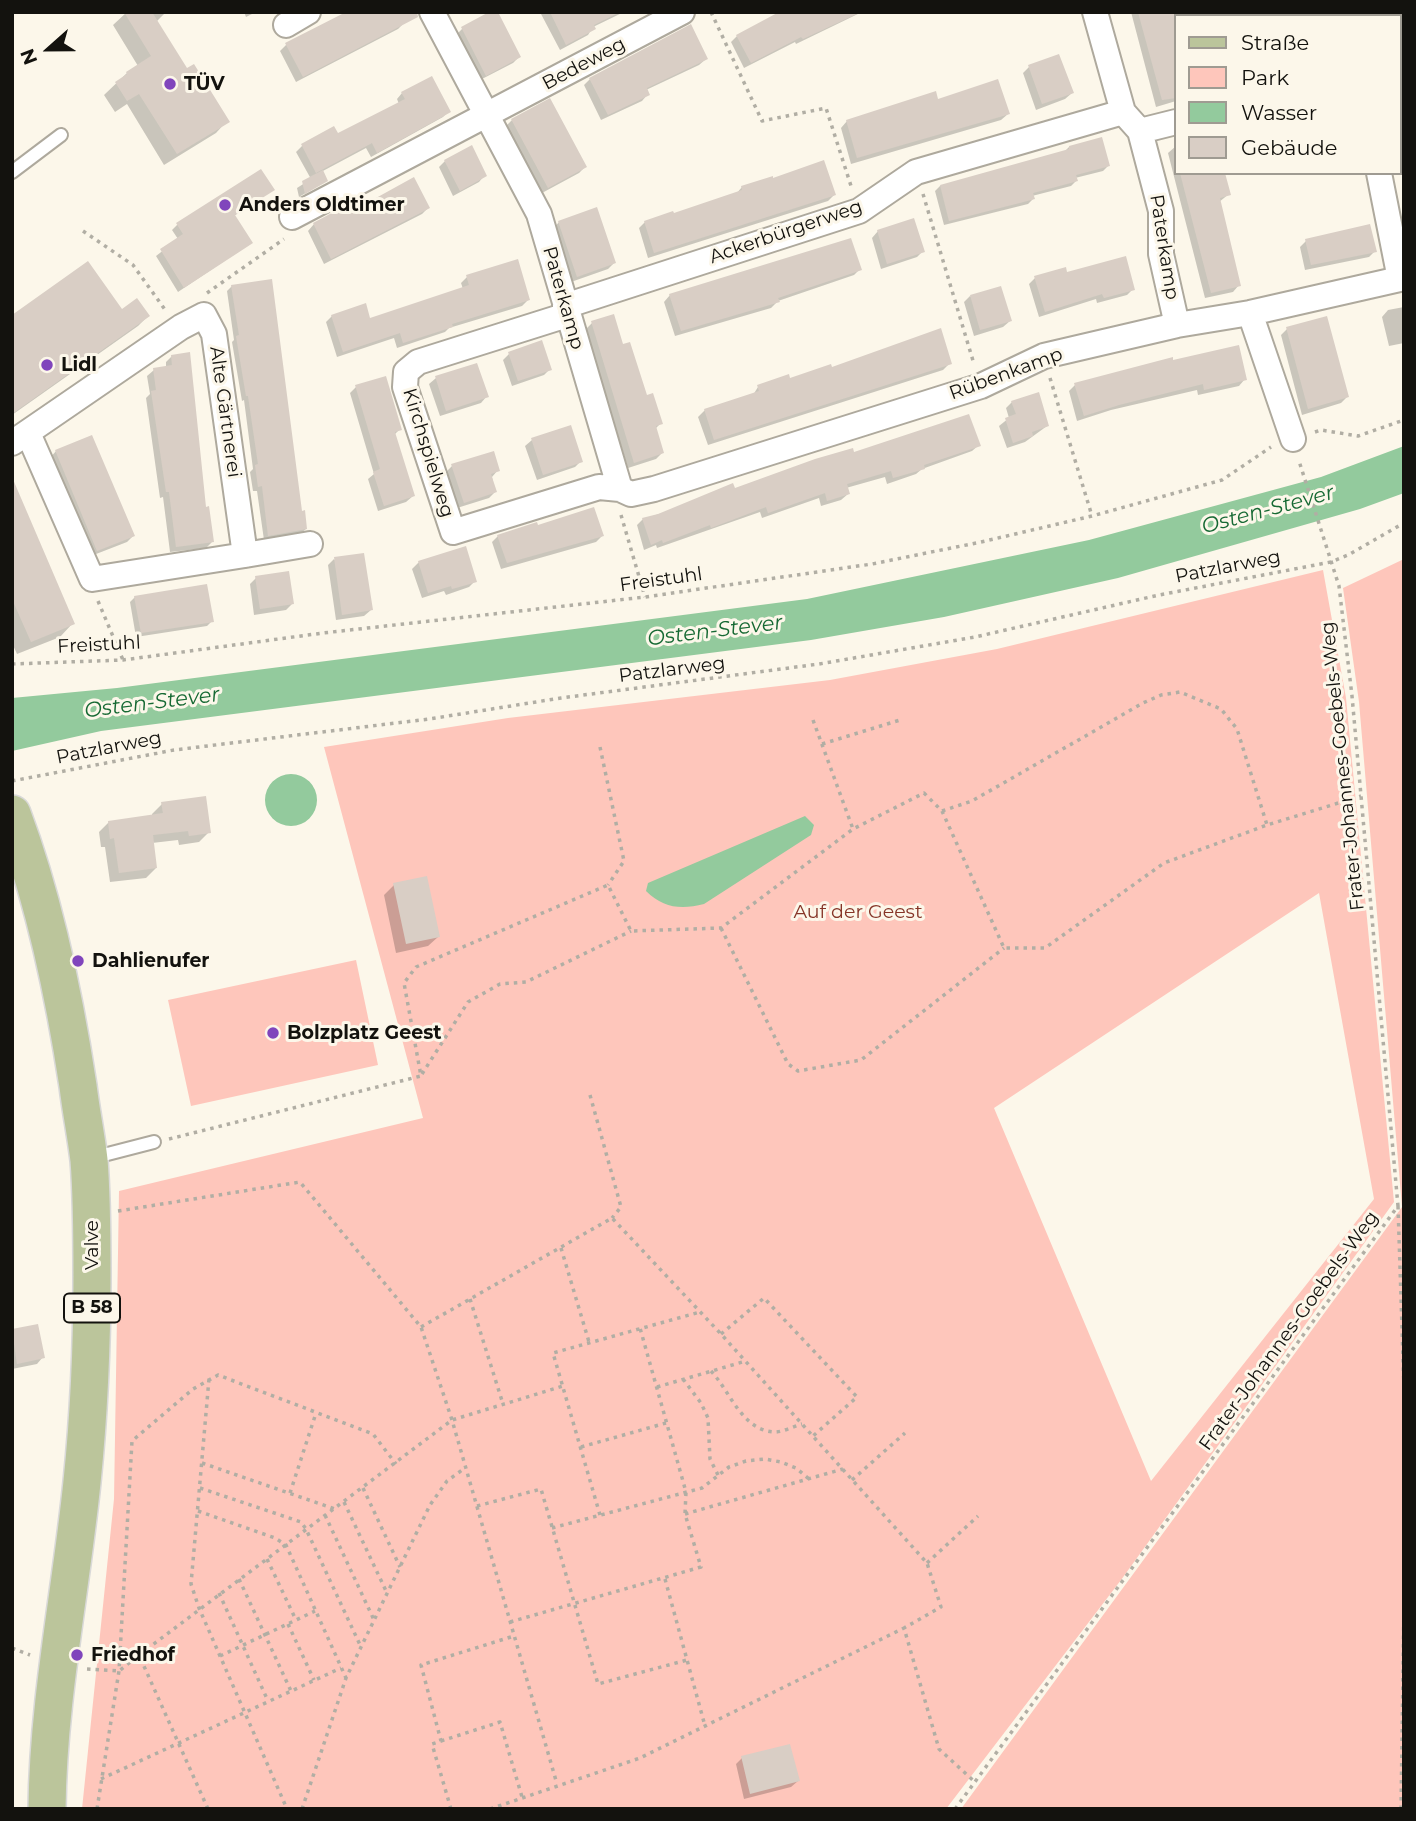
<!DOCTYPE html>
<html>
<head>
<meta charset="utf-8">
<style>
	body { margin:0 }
	#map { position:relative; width:1416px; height:1821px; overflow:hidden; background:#fcf7ea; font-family:Montserrat,sans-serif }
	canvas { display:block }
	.frame { position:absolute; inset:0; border:14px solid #13120e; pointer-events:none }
	.legend { position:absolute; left:1174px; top:14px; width:228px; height:161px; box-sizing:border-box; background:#fcf7ea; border:2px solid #9f9b92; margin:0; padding:9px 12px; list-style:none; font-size:21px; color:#13120e }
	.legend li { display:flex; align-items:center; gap:14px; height:35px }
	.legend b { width:35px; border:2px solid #9f9b92 }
	.north { position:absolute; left:14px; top:14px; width:70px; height:70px; -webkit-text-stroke:5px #fcf7ea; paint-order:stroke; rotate:249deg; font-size:19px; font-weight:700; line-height:28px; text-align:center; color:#13120e }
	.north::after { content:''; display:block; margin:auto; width:24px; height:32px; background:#13120e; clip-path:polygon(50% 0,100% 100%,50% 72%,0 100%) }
</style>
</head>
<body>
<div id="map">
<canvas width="1416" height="1821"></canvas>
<div class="frame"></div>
<ul class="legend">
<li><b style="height:9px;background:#bbc59b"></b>Straße</li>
<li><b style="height:19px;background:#fec6bb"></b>Park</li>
<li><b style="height:19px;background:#93ca9d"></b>Wasser</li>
<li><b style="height:19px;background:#d9cec5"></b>Gebäude</li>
</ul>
<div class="north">N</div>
</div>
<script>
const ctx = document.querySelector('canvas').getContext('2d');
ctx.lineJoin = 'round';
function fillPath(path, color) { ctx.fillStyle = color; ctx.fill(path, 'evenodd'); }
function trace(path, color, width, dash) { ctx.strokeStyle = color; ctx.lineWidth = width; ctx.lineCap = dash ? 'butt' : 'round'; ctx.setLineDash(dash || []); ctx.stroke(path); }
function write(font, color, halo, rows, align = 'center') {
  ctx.font = font + ' Montserrat,sans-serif'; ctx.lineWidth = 6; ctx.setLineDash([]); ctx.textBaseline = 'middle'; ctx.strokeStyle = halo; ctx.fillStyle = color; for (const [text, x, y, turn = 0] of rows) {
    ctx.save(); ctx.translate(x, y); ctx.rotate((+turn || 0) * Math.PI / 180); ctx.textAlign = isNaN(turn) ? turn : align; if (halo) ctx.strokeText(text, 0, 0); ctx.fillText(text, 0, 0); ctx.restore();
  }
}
fillPath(new Path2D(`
	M1404,559V1809H961L1402,1207L1359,702L1343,588Z
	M1323,570L1346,698L1394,1202L1121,1580L946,1809H82L114,1499L119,1191L423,1118L324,747L508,718L830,680L997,649ZM1319,893L1374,1199L1151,1481L994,1108Z
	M356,960L378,1065L191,1106L168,1000Z`), '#fec6bb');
fillPath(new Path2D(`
	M1404,446V493L1360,509L1118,578L944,617L811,640L101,731L12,751V698L117,688L807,599L1089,540L1321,477Z
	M265 800a26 26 0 1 1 52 0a26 26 0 1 1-52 0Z
	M805,816L814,825L811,835L704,904C681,910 663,908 646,891L648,883Z`), '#93ca9d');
fillPath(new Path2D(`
	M127,12H166L156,22L186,71L227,121L216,133L164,165L127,104L115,112L104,95L127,73L138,66L113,25Z
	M244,12H256L246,17Z
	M348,12L404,23L398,29L296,82L280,51L286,45Z
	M493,12L519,57L513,63L480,80L456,35L462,29Z
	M543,12H624L593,27L588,35L560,50L541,14Z
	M781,12H862L796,44L795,42L744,68L731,42L737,36Z
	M1131,12H1172L1176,28V101L1156,107Z
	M1299,12H1343L1344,16H1286Z
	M1366,12H1404V41L1400,42V16H1350Z
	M706,59L699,65L646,90L648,94L642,101L601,120L584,85L590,79Z
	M1029,67L1072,93L1065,99L1036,110L1023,73Z
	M1404,88V131L1400,132V89Z
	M402,93L448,112L443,117L371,157L366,148L321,172L326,181L299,197L297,188L311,179L296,152L302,146L337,136L399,104L397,99Z
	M937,101L1008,114L1001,120L851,164L841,128L847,121Z
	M512,120L585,167L579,173L542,193L506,126Z
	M1176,146V173H1223L1229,194L1219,202L1239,285L1233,292L1205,298L1168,153Z
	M1069,147L1108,166L1103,171L1075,178L1076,181L1071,186L1032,196L1033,199L1028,204L944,225L935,191L940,186L1065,151Z
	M445,161L485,175L479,182L453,196L439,167Z
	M742,187L834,195L828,201L648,258L639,228L645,222L673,216L736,194Z
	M272,190L234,216L251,243L178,292L156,256L178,239L172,230L177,225Z
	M428,208L422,214L324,264L308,231L314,224Z
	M559,222L614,263L608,269L571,282L553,229Z
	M878,231L923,251L917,257L881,269L872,238Z
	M1306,241L1375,251L1369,257L1305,270L1300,247Z
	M860,269L854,275L778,301L771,308L675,336L664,302L670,295Z
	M1066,274L1133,289L1127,295L1097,303L1096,299L1039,317L1029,284L1035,278Z
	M467,277L528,300L522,306L449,328L445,332L397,348L394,338L337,357L326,322L332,316L369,320L463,289L461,283Z
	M232,286L306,529L300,534L264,540L257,491H253L250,472L253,469L244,400L242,401L232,342L234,340L227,291Z
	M970,296L1010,321L1003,327L974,336L964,302Z
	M1404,307V343L1389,346L1382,317L1388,310Z
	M121,311L148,316L138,326L12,415V317Z
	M592,323L622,346L646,398L661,423L655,429L662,453L656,459L628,468L586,329Z
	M1287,329L1347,397L1341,403L1302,415L1281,335Z
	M509,354L550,369L544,375L512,386L503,360Z
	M172,356L212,542L206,548L170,552L163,497L160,498L146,398L150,394L147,376L154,370L166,368V362Z
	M1172,362L1245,379L1239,386L1198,395L1197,390L1111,410L1077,421L1069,391L1075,385Z
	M950,363L943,370L708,445L698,417L705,410L753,395L758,387L831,369Z
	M436,378L487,396L481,403L440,416L429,384Z
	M356,387L400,429L394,435L413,496L406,502L378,511L368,479L374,474L350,393Z
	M1012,402L1047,426L1025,442L1007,448L999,426L1009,418L1006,408Z
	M570,427L581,461L575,467L537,480L525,446L532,440Z
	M979,445L972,451L922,469L916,474L887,484L885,477L846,488L848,494L841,500L821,506L819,498L762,518L760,512L657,548L656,545L644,550L637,525L643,519L853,454Z
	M56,451L133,536L127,542L91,556L50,458Z
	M452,466L498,470L492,477L495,492L489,498L457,508L446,472Z
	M12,481L73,623L60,637L17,654L12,643Z
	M537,527L602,536L596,542L501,569L492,542L498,536Z
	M334,559L371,610L364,616L336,620L328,565Z
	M419,562L475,581L469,587L446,595L444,591L422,598L412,569Z
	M256,578L292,604L286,610L254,615L250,584Z
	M135,597L212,621L207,626L136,637L130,602Z
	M162,804L209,832L199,842L179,845L178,840L152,843L156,868L146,878L110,882L105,847H101L99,832L109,822L152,816V814Z
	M394,885L438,937L428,946L396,953L384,895Z
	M12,1330L43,1357L37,1364L12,1369Z
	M742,1758L798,1781L791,1787L744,1799L736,1764Z`), '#0003');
fillPath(new Path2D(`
	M124,12H152L187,68L194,64L230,122L177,154L139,94L127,101L115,82L127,74L126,72L151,56Z
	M346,12H417L418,17L303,77L285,43Z
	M489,12H498L521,57L486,76L461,27Z
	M550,12H620L594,25L596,29L566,45Z
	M779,12H861L803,39L801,37L751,63L736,35Z
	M1138,12H1176V98L1162,100Z
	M691,24L708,59L647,88L650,95L608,115L589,78Z
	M1059,54L1074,93L1042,104L1028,65Z
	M432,76L451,112L377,153L372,143L316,173L301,144L334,126L338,133L405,99L401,92Z
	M998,79L1010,114L857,158L846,120L936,91L938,99Z
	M550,98L587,167L548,188L511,119Z
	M1102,137L1110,166L1076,175L1078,181L1033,193L1035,199L949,221L940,185L1069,149V146Z
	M472,145L487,176L460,191L444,160Z
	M824,160L836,195L654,253L644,221L673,211L674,213L742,190L741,186L773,176V178Z
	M261,169L275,190L235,215L253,243L184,288L160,249L183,234L176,223Z
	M323,170L328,181L305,194L302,181Z
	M1180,173H1225L1231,195L1220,198L1241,286L1211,293Z
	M414,177L430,208L331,259L313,223L341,208L343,214H347Z
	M597,207L616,263L577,277L558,221Z
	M914,218L925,252L887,264L877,230Z
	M1370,224L1377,252L1311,265L1305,239Z
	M851,238L862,270L778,298L780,302L681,331L669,294Z
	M1126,256L1135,290L1104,298L1102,294L1045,312L1034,276L1066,267L1067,272Z
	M518,259L530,300L452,324L453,327L403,343L400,333L343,352L331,315L366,303L370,318L469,285L466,275Z
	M88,261L122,309L137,298L150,316L12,414V315Z
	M272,279L302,511L305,510L307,529L268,536L262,486L258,487L255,465L258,464L248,396H246L236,336L239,335L231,285Z
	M1001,286L1012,321L980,330L970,295Z
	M614,314L623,344L630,342L647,395L653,393L663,424L656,426L664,453L634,463L591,321Z
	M1327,316L1349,397L1308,409L1286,327Z
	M941,328L952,364L714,440L704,409L759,391L757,385L789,374L790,378L831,364L832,367Z
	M542,340L552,370L518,381L508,352Z
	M1239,345L1247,380L1204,390L1203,384L1119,405L1084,416L1074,383L1173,357V360Z
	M190,352L206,507L209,506L214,542L176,547L169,492H166L151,391L156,390L153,368L172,365L171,355Z
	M477,363L489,397L446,411L435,376Z
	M386,376L402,430L395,432L415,496L384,506L373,472L380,469L355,385Z
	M1039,392L1049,426L1032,432L1033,436L1013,443L1005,418L1016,414L1011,401Z
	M969,414L981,446L924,465L925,469L893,478L891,471L847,484L850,494L827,501L825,493L768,513L766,507L711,528L710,525L663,543L662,540L651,545L642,518L658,514L733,483L735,488L815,459L853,448L854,452Z
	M571,425L583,462L543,475L531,438Z
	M92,435L135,536L97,551L55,450Z
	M494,451L500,471L491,474L497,492L464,503L451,464Z
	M12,477L75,624L31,642L12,599Z
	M594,507L604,536L507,563L497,535L537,522L538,525Z
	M466,546L477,582L452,589L451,586L428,593L418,561Z
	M364,553L373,610L342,615L334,557Z
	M289,571L294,604L260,609L255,576Z
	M207,584L214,622L141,633L134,596Z
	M206,796L211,833L189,836L188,831L153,835L157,868L119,873L114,838L110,839L108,821L163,813L161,802Z
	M427,876L440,937L406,944L393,883Z
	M38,1324L45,1358L17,1364L12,1329Z
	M790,1744L800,1781L750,1794L741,1756Z`), '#d9cec5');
const lane = new Path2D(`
	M12,172L61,135
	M92,1158L154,1142`);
const street = new Path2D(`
	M432,12L539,214L620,489
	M1095,12L1123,112L1140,131L1161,211V254L1177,325
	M286,25L308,12
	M1400,70L1404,69
	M1140,131L1176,122
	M1379,173L1400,279
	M292,217L682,12
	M565,306L859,211L916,172L1123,112
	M1250,313L1293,439
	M567,315L418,362L406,372L405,387L453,532L599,487L620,489L631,494L654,489L981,386L1044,356L1177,325L1250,313L1404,278
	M12,443L181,327L204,315L214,334L245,555L92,579L28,433
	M245,555L310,544`);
const primary = new Path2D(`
	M12,814C45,902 64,994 78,1086C81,1111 86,1135 89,1160C92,1198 92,1237 92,1276C92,1345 89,1414 82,1482C71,1591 48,1699 47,1809`);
trace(lane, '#aea99d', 16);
trace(street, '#aea99d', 28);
trace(primary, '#d9d9d8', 40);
trace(new Path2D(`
	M711,12L762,121L826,108L852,189
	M923,194L974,364
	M83,231L133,265L166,311
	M207,293L284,239
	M1050,378L1092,516
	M1315,432L1321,430L1358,436L1404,420
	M621,515L645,597
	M98,601L123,660
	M12,664L123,660L323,633L645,597L872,564L981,542L1092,516L1222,480L1271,447
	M813,720L853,829
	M822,744L900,720
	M600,747L624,861L608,885
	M12,781L174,750L429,719L561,698L819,664L975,637L1159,595L1331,562L1348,555L1404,523
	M942,811L972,801L1143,703L1161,695L1180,692L1221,709L1237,729L1267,825
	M721,928L788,1064L798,1071L861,1060L1004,948
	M422,1074L468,1002L500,984L526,982L631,931
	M590,1095L621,1207L612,1218
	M169,1139L421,1076L404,983L416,967L608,885L631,931L721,928L853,829L924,793L942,811L1004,948H1045L1164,863L1267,825L1361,796
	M1398,1206L1404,1389
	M118,1211L300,1182L421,1327L452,1420L557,1784
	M561,1248L589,1342
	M470,1299L503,1404
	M421,1327L612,1218L721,1334L927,1563L941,1607L904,1628
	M721,1334L764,1298L857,1397L813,1436
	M711,1371C730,1391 742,1431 775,1432C783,1432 794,1426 802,1424
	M209,1379L191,1584L199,1608L287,1809
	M683,1379L701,1403L708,1418L710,1459L718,1475
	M657,1387L746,1361
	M581,1447L666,1423
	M202,1463L335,1509
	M852,1480L905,1433
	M200,1488L301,1522L306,1529L361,1647
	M363,1488L400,1567
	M290,1493L316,1413
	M344,1502L387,1593
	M477,1506L541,1489L598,1684L687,1660
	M198,1511L275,1538L286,1545L346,1678
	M685,1514L843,1469
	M325,1515L374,1620
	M600,1515L553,1353L700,1312
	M552,1528L702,1488L729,1467L746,1461L765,1459L781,1462L796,1468L809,1479
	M267,1559L296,1620
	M927,1563L978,1516
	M239,1579L291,1691
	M665,1579L705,1726
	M219,1593L268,1701
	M510,1622L701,1567L685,1514L686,1492L640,1328
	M288,1624L314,1680
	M12,1648L30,1655
	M220,1656L315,1611
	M87,1669L119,1671L139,1655
	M441,1741L500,1722L522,1797
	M101,1779L341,1668
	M97,1809L119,1671L132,1441L193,1389L218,1375L373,1434L396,1464
	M208,1809L139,1655L452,1420L563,1386
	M302,1809L346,1678L430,1505L447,1481L465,1468
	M451,1809L432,1744L441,1741L421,1665L514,1636
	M490,1809L640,1758L904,1628L939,1749L976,1783
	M955,1809L1398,1206L1352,696L1339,586L1299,461
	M1401,1809L1404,1602`), '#b1aea4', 3.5, [3.5, 5]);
trace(lane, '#fff', 12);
trace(street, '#fff', 24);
trace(primary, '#bbc59b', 37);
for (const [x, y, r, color] of [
	[170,84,7,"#8045bc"],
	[225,205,7,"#8045bc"],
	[47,365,7,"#8045bc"],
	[78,961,7,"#8045bc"],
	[273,1033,7,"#8045bc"],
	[77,1655,7,"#8045bc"]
]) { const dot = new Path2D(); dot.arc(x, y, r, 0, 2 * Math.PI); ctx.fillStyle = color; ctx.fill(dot); trace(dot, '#fcf7ea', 2.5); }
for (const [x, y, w] of [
	[92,1308,56]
]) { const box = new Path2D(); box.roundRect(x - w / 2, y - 14.5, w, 29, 5); ctx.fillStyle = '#fcf7ea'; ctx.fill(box); trace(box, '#13120e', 2); }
write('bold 18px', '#13120e', null, [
	["B 58",92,1308]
]);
write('19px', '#13120e', '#fcf7ea', [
	["Bedeweg",584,64,-28],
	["Ackerbürgerweg",786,232,-19],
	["Paterkamp",1164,247,81],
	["Paterkamp",563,298,74],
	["Rübenkamp",1006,374,-20],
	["Alte Gärtnerei",225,412,82],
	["Kirchspielweg",428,453,73],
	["Patzlarweg",1228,567,-11],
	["Freistuhl",661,580,-8],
	["Freistuhl",99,645,-3],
	["Patzlarweg",672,670,-7],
	["Patzlarweg",109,748,-11],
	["Frater-Johannes-Goebels-Weg",1343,766,-96],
	["Valve",92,1245,-90],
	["Frater-Johannes-Goebels-Weg",1289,1331,-54]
]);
write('bold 19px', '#13120e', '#fcf7ea', [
	["TÜV",184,84],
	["Anders Oldtimer",239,205],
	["Lidl",61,365],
	["Dahlienufer",92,961],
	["Bolzplatz Geest",287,1033],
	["Friedhof",91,1655]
], 'left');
write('19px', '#863527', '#fcf7ea', [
	["Auf der Geest",858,912]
]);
write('italic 21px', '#166933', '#fcf7ea', [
	["Osten-Stever",1268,510,-15],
	["Osten-Stever",715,631,-7],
	["Osten-Stever",152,703,-7]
]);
</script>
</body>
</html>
